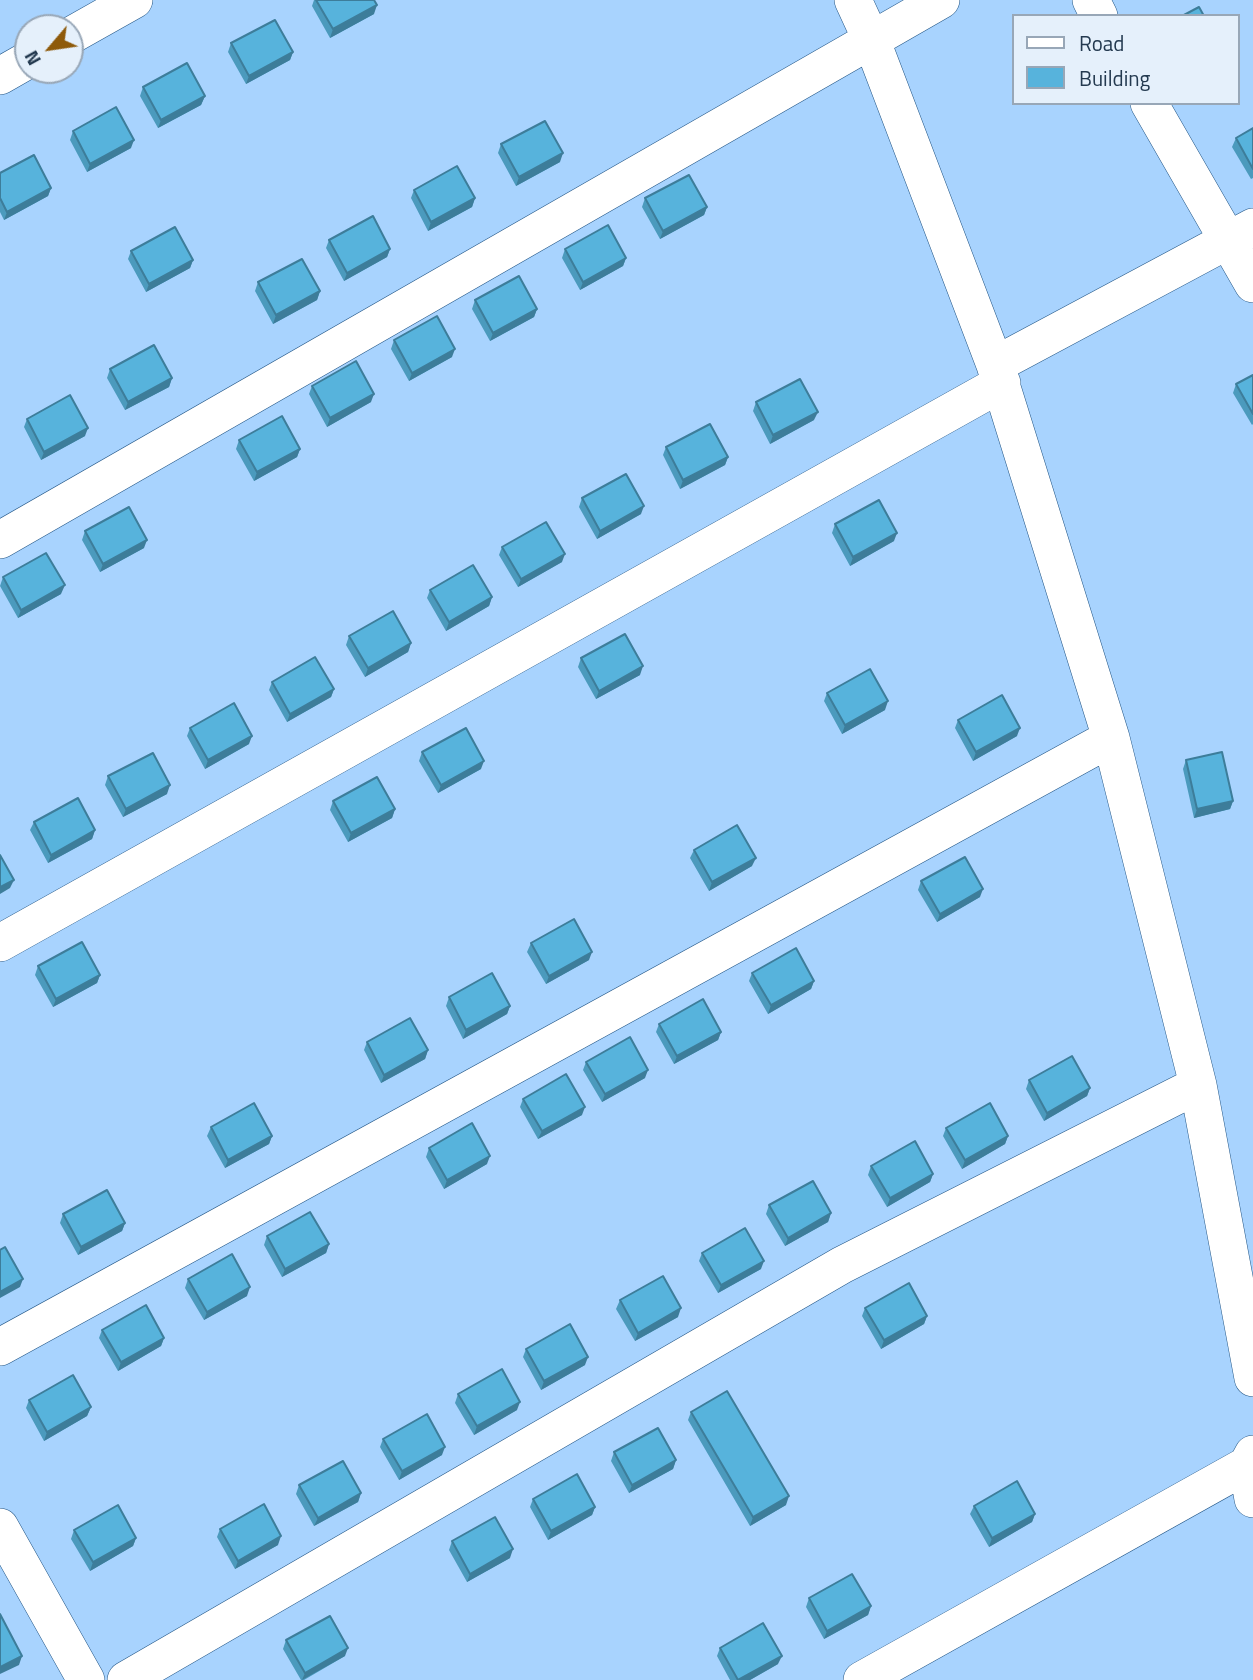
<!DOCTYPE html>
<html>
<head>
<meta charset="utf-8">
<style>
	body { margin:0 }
	#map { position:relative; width:1253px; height:1680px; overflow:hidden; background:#a8d3fe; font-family:"Titillium Web",sans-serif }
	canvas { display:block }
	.legend { position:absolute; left:1012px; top:14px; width:228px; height:91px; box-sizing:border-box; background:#e5f0fb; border:2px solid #98a7b7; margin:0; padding:9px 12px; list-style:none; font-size:21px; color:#243a50 }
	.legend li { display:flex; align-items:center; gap:14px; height:35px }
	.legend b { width:35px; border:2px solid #98a7b7 }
	.north { position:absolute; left:14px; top:14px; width:70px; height:70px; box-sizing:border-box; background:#e5f0fb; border:2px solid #98a7b7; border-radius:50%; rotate:241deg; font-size:19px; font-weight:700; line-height:28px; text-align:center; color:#243a50 }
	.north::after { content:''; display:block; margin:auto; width:24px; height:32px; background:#8e5a0a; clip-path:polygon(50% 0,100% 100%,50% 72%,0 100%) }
</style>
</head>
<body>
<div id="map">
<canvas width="1253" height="1680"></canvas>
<ul class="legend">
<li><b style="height:9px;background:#fff"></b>Road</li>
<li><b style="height:19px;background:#57b3dc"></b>Building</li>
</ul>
<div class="north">N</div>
</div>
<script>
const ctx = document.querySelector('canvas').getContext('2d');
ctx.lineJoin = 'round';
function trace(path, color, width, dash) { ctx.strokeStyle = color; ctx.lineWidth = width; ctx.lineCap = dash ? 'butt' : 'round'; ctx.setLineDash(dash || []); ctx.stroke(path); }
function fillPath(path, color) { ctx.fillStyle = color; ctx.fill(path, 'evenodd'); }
const minor = new Path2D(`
	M853,0L871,39L995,365L1111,738L1198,1085L1253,1378
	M1091,0L1099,16
	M70,36L134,0
	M0,76L28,60
	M1149,103L1253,284
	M995,365L1253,227
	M0,540L941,0
	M0,943L1002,383
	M0,1347L1111,738
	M1247,1465L1253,1499
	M0,1527L86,1680
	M126,1680L842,1265L1198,1085
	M862,1680L1247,1465L1253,1454`);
trace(minor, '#235686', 38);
trace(minor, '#fff', 37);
fillPath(new Path2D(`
	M314,0H374V14L330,38L312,6Z
	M231,43L293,52L290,60L246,84L228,52Z
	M143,87L205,96L201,105L158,128L140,96Z
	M1253,128V178L1251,179L1232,147L1236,138Z
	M73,131L131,148L87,172L70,140Z
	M501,144L560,162L516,186L498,153Z
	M0,173L51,188L48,196L4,220L0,212Z
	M414,190L475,198L472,207L428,231L411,198Z
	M645,198L707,207L704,215L660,239L642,207Z
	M329,240L390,249L387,257L344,281L326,248Z
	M565,249L626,258L623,266L580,290L562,258Z
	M131,251L193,260L190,268L146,292L128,259Z
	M258,282L320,291L317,300L273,324L255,291Z
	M475,300L537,309L534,317L490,341L472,309Z
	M394,340L452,357L409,381L391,349Z
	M110,369L172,378L169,387L125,410L107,378Z
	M1253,375V424L1252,425L1233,393L1236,384Z
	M312,386L371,402L327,427L309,394Z
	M756,402L814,420L770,444L753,411Z
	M27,419L85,436L41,460L24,427Z
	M239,440L300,449L297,457L254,481L236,449Z
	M666,447L728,457L725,465L680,489L663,455Z
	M582,498L641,514L597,539L579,507Z
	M835,524L894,541L850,566L832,533Z
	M85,531L144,548L100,572L82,540Z
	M502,547L562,562L518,587L499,555Z
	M3,577L61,594L18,618L0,586Z
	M430,590L492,597L489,606L446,631L427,598Z
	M349,636L411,643L408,652L365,677L346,645Z
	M581,658L640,675L596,699L578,667Z
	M272,682L334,689L331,697L287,722L269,690Z
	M827,693L885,710L842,734L824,701Z
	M958,720L1017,736L973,761L955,728Z
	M190,728L249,744L205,769L187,736Z
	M422,752L481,769L438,793L419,761Z
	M1186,760L1233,801L1230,809L1194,818L1183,769Z
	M108,776L167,794L123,817L105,785Z
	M333,801L395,809L392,818L348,842L330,810Z
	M34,822L95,830L92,839L48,863L30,830Z
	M694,850L752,866L709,891L690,858Z
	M921,881L980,897L937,922L918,890Z
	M531,943L589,960L546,984L527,952Z
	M38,966L100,975L97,983L53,1007L35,975Z
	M752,973L814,981L811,989L768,1014L749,981Z
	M449,997L510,1006L507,1014L463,1039L446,1006Z
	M659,1024L721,1032L718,1040L674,1064L656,1032Z
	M367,1042L428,1050L425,1059L381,1083L364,1050Z
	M586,1062L645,1078L602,1102L583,1070Z
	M1029,1080L1090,1088L1087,1096L1044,1121L1026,1089Z
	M523,1099L582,1115L538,1139L520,1107Z
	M211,1127L272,1136L269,1144L225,1168L207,1136Z
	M946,1128L1008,1136L1005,1144L962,1169L943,1136Z
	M429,1148L487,1164L444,1189L426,1157Z
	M871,1166L933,1174L930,1182L887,1207L868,1175Z
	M769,1205L831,1213L828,1222L785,1246L766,1214Z
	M63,1214L125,1223L122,1231L78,1255L60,1223Z
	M267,1236L329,1244L326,1253L282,1277L264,1245Z
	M702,1253L761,1269L718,1293L699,1261Z
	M188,1279L247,1296L204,1320L185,1288Z
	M620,1300L678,1317L635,1341L616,1309Z
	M865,1308L927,1316L924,1324L881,1349L862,1316Z
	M102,1330L164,1338L161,1346L118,1371L99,1338Z
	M526,1349L585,1365L541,1390L523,1357Z
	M458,1394L517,1410L474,1435L455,1403Z
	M29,1400L91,1407L87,1416L44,1441L26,1408Z
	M691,1412L786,1505L750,1526L688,1420Z
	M383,1439L442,1455L399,1480L380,1447Z
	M614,1452L676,1460L673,1469L629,1493L611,1461Z
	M299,1485L361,1493L358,1502L314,1526L296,1494Z
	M533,1499L595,1507L592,1515L548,1540L530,1507Z
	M974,1506L1035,1514L1032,1522L989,1547L970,1514Z
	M220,1529L278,1545L235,1569L217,1537Z
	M74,1530L136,1538L133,1546L90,1571L71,1539Z
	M452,1541L510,1558L467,1582L449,1550Z
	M809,1598L871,1606L868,1615L824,1639L806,1607Z
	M286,1640L345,1656L304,1680H301L283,1649Z
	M720,1648L778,1664L750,1680H730L717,1656Z`), '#4b9abd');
fillPath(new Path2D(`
	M377,5L374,14L330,38L333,29Z
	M293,52L290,60L246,84L249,76Z
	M205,96L201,105L158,128L161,120Z
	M134,140L131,148L87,172L90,164Z
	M563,153L560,162L516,186L519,177Z
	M51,188L48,196L4,220L7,212Z
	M475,198L472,207L428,231L431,222Z
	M707,207L704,215L660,239L663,231Z
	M390,249L387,257L344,281L347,273Z
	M626,258L623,266L580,290L583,282Z
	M193,260L190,268L146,292L149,284Z
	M320,291L317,300L273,324L276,315Z
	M537,309L534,317L490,341L493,333Z
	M455,349L452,357L409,381L412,373Z
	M172,378L169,387L125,410L128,402Z
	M374,394L371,402L327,427L330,418Z
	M818,412L814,420L770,444L773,435Z
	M88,428L85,436L41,460L44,452Z
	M300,449L297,457L254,481L257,472Z
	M728,457L725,465L680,489L683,480Z
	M644,506L641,514L597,539L600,531Z
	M897,533L894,541L850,566L853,557Z
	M147,540L144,548L100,572L103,564Z
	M565,554L562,562L518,587L521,579Z
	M65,585L61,594L18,618L21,610Z
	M492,597L489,606L446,631L449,622Z
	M411,643L408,652L365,677L368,668Z
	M643,666L640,675L596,699L599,691Z
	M334,689L331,697L287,722L290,714Z
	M888,701L885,710L842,734L845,725Z
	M1020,728L1017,736L973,761L976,752Z
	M252,736L249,744L205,769L208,760Z
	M484,761L481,769L438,793L441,785Z
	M170,785L167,794L123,817L126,809Z
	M1233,801L1230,809L1194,818L1197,809Z
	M395,809L392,818L348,842L351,833Z
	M95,830L92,839L48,863L51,855Z
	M756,858L752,866L709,891L712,882Z
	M14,880L10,888L0,894V887Z
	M983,889L980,897L937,922L940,914Z
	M592,952L589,960L546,984L549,976Z
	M100,975L97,983L53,1007L56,999Z
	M814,981L811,989L768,1014L771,1005Z
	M510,1006L507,1014L463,1039L466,1030Z
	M721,1032L718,1040L674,1064L677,1056Z
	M428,1050L425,1059L381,1083L384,1075Z
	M648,1070L645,1078L602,1102L605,1094Z
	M1090,1088L1087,1096L1044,1121L1047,1113Z
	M585,1107L582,1115L538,1139L542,1131Z
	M272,1136L269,1144L225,1168L228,1160Z
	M1008,1136L1005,1144L962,1169L965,1160Z
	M490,1156L487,1164L444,1189L447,1180Z
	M933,1174L930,1182L887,1207L890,1198Z
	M831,1213L828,1222L785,1246L788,1238Z
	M125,1223L122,1231L78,1255L81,1247Z
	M329,1244L326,1253L282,1277L285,1269Z
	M764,1261L761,1269L718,1293L721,1285Z
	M23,1279L20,1287L0,1298V1292Z
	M250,1287L247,1296L204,1320L207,1312Z
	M681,1308L678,1317L635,1341L638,1333Z
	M927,1316L924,1324L881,1349L884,1340Z
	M164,1338L161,1346L118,1371L121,1362Z
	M588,1357L585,1365L541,1390L544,1381Z
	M520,1402L517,1410L474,1435L477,1426Z
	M91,1407L87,1416L44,1441L47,1432Z
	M445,1447L442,1455L399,1480L402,1471Z
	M676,1460L673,1469L629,1493L632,1485Z
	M361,1493L358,1502L314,1526L318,1518Z
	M789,1496L786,1505L750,1526L753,1517Z
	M595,1507L592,1515L548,1540L551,1531Z
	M1035,1514L1032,1522L989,1547L992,1538Z
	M281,1536L278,1545L235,1569L238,1561Z
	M136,1538L133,1546L90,1571L93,1562Z
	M513,1549L510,1558L467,1582L470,1574Z
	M871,1606L868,1615L824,1639L827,1631Z
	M348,1648L345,1656L302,1680L305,1673Z
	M22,1656L19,1665L0,1674V1667Z
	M782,1656L778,1664L750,1680H739Z`), '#3d7d9a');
const building = new Path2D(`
	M316,0H374L377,5L333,29Z
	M1199,7L1204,16H1182Z
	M275,20L293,52L249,76L231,43Z
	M187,63L205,96L161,120L143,87Z
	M116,107L134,140L90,164L73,131Z
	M545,121L563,153L519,177L501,144Z
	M1253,128V169L1236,138Z
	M34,155L51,188L7,212L0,198V173Z
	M457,166L475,198L431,222L414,190Z
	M689,175L707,207L663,231L645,198Z
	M373,216L390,249L347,273L329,240Z
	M608,225L626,258L583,282L565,249Z
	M175,227L193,260L149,284L131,251Z
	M302,259L320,291L276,315L258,282Z
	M519,276L537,309L493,333L475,300Z
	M437,316L455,349L412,373L394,340Z
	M154,345L172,378L128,402L110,369Z
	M356,361L374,394L330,418L312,386Z
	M1253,375V414L1236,384Z
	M800,379L818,412L773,435L756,402Z
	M70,395L88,428L44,452L27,419Z
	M282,416L300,449L257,472L239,440Z
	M710,424L728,457L683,480L666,447Z
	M626,474L644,506L600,531L582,498Z
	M879,500L897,533L853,557L835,524Z
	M129,507L147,540L103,564L85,531Z
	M546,522L565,554L521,579L502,547Z
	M46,553L65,585L21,610L3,577Z
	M473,565L492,597L449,622L430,590Z
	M393,611L411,643L368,668L349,636Z
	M625,634L643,666L599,691L581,658Z
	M315,657L334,689L290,714L272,682Z
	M870,669L888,701L845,725L827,693Z
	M1002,695L1020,728L976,752L958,720Z
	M234,703L252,736L208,760L190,728Z
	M466,728L484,761L441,785L422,752Z
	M1222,752L1233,801L1197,809L1186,760Z
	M153,753L170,785L126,809L108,776Z
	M377,777L395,809L351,833L333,801Z
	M78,798L95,830L51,855L34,822Z
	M737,825L756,858L712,882L694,850Z
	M0,855L14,880L0,887Z
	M965,857L983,889L940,914L921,881Z
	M574,919L592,952L549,976L531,943Z
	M82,942L100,975L56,999L38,966Z
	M796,948L814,981L771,1005L752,973Z
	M492,973L510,1006L466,1030L449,997Z
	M703,999L721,1032L677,1056L659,1024Z
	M410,1018L428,1050L384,1075L367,1042Z
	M630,1037L648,1070L605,1094L586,1062Z
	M1072,1056L1090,1088L1047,1113L1029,1080Z
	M566,1074L585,1107L542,1131L523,1099Z
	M254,1103L272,1136L228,1160L211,1127Z
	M990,1103L1008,1136L965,1160L946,1128Z
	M472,1123L490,1156L447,1180L429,1148Z
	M915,1141L933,1174L890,1198L871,1166Z
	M813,1181L831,1213L788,1238L769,1205Z
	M107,1190L125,1223L81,1247L63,1214Z
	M310,1212L329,1244L285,1269L267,1236Z
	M745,1228L764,1261L721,1285L702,1253Z
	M5,1247L23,1279L0,1292V1250Z
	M232,1254L250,1287L207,1312L188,1279Z
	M663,1276L681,1308L638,1333L620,1300Z
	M909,1283L927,1316L884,1340L865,1308Z
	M146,1305L164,1338L121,1362L102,1330Z
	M570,1324L588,1357L544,1381L526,1349Z
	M502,1369L520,1402L477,1426L458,1394Z
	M73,1375L91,1407L47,1432L29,1400Z
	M727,1391L789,1496L753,1517L691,1412Z
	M427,1414L445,1447L402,1471L383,1439Z
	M658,1428L676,1460L632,1485L614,1452Z
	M343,1461L361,1493L318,1518L299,1485Z
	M577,1474L595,1507L551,1531L533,1499Z
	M1017,1481L1035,1514L992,1538L974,1506Z
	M264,1504L281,1536L238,1561L220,1529Z
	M118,1505L136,1538L93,1562L74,1530Z
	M495,1517L513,1549L470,1574L452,1541Z
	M852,1574L871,1606L827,1631L809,1598Z
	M0,1614L22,1656L0,1667Z
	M330,1616L348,1648L305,1673L286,1640Z
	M763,1623L782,1656L738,1680L720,1648Z`);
fillPath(building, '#57b3dc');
trace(building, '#3d7d9a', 2);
</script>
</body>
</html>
